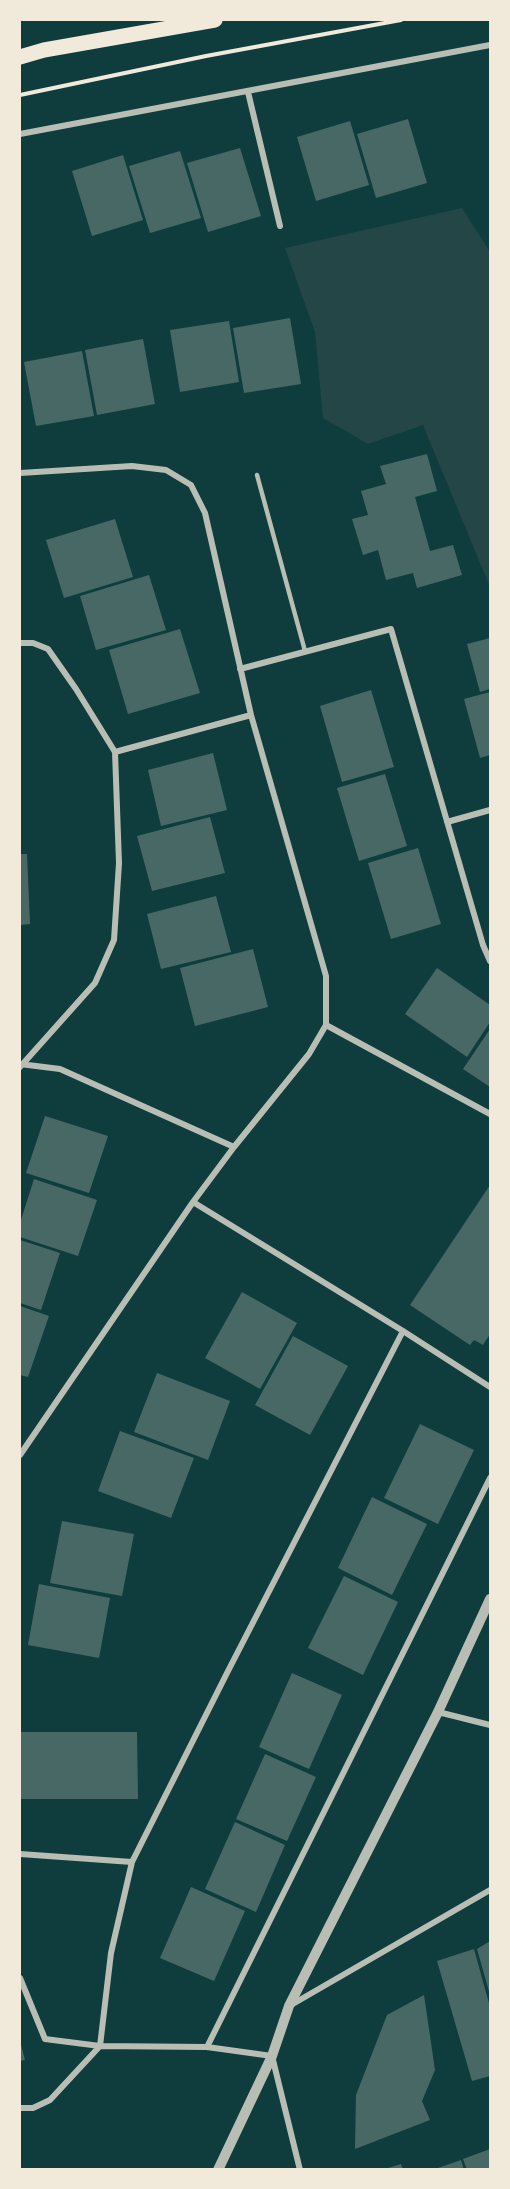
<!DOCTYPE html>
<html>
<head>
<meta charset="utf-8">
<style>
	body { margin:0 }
	#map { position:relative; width:510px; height:2189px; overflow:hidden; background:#0f3d3e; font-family:Inter,sans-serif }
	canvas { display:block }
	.frame { position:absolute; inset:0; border:21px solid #f1e9da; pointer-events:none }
</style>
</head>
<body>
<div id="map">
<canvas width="510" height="2189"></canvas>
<div class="frame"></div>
</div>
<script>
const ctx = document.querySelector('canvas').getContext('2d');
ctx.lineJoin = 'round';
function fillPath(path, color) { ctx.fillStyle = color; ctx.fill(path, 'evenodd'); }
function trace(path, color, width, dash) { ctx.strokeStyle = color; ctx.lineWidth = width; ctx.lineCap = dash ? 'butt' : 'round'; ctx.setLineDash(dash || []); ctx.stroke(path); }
fillPath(new Path2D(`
	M462,208L490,252V587L423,425L368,444L323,418L315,332L285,248Z`), '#244646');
fillPath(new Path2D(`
	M408,119L427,183L376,198L357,134Z
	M350,121L369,185L316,201L297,137Z
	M240,148L261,216L208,232L187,163Z
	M180,151L201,218L150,233L129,166Z
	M123,155L143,220L92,236L72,171Z
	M290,318L301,384L244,393L233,328Z
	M229,321L239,382L180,392L170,330Z
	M143,339L155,404L97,415L85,350Z
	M82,351L94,416L36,426L24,362Z
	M427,454L437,491L415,497L430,551L453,545L462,575L417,588L413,573L386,580L378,550L363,555L352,519L368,515L361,491L386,484L380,466Z
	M115,519L133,577L64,598L46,540Z
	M149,575L166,630L96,650L80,596Z
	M180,629L200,693L128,714L109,650Z
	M490,638V689L480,692L467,644Z
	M371,690L394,767L342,782L320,706Z
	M490,692V755L480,758L464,699Z
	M213,753L227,810L161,826L148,770Z
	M385,774L407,846L359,861L337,788Z
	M210,817L225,873L152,891L137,836Z
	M418,848L441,924L391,939L368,863Z
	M20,854H27L30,924L20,925Z
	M216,896L231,952L161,969L147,914Z
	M253,949L268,1007L195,1026L180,968Z
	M437,968L490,1005V1022L467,1057L405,1014Z
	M490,1029V1087L463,1069Z
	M45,1116L108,1136L89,1193L26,1173Z
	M34,1179L97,1200L78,1256L20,1237V1223Z
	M490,1185V1334L483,1345L474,1340L470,1345L410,1305Z
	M20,1240L60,1253L41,1310L20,1303Z
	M242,1292L297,1323L260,1389L205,1358Z
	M20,1306L49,1316L28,1377L20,1375Z
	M293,1336L348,1366L310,1435L255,1405Z
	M157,1373L230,1401L208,1460L134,1432Z
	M420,1424L474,1450L438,1524L384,1498Z
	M120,1431L194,1458L171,1518L98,1491Z
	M372,1497L427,1524L392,1595L338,1568Z
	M62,1521L134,1534L122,1596L50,1583Z
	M344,1576L398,1602L363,1675L308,1648Z
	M39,1584L110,1598L99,1658L28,1645Z
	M292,1673L342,1695L309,1769L259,1747Z
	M20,1732H137L138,1799H20Z
	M265,1754L316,1777L287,1841L236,1819Z
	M235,1822L285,1845L256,1912L205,1889Z
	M191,1887L245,1911L214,1981L160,1958Z
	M490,1941V1995L477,1949Z
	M474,1949L490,2007V2076L472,2081L437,1961Z
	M424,1995L435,2070L422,2101L430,2120L355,2149L356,2095L387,2015Z
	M20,2041L25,2060L20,2061Z
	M490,2149V2170H467L463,2159Z
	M461,2160L464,2170H435V2169Z
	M401,2164L403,2170H385V2169Z`), '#486865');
trace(new Path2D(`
	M20,95L206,56L401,20`), '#f1e9da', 4);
trace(new Path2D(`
	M257,475L305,651`), '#b8beb3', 4.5);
trace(new Path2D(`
	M248,92L280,226
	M20,134L490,45
	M20,473L132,466L166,470L191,485L205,513L251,715L326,976V1025L309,1054L234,1147L193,1202L20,1455
	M20,643H33L48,649L76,689L115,752L119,863L114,940L95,983L20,1067
	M240,669L391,629L483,945L490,961
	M115,752L251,715
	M447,822L490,810
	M326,1025L490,1114
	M20,1064L60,1069L234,1147
	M193,1202L403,1331L490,1387
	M438,1712L490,1725
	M20,1854L132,1862
	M20,1978L45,2039L100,2046L207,2047L272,2056L300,2170
	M291,2005L490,1890
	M207,2047L490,1478
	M20,2108H33L50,2100L100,2046L111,1953L132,1862L227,1673L403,1331`), '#b8beb3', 6);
trace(new Path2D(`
	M218,2170L272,2056L289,2006L438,1712L490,1599`), '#b8beb3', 10);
trace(new Path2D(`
	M20,57L44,50L215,20`), '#f1e9da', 15);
</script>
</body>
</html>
